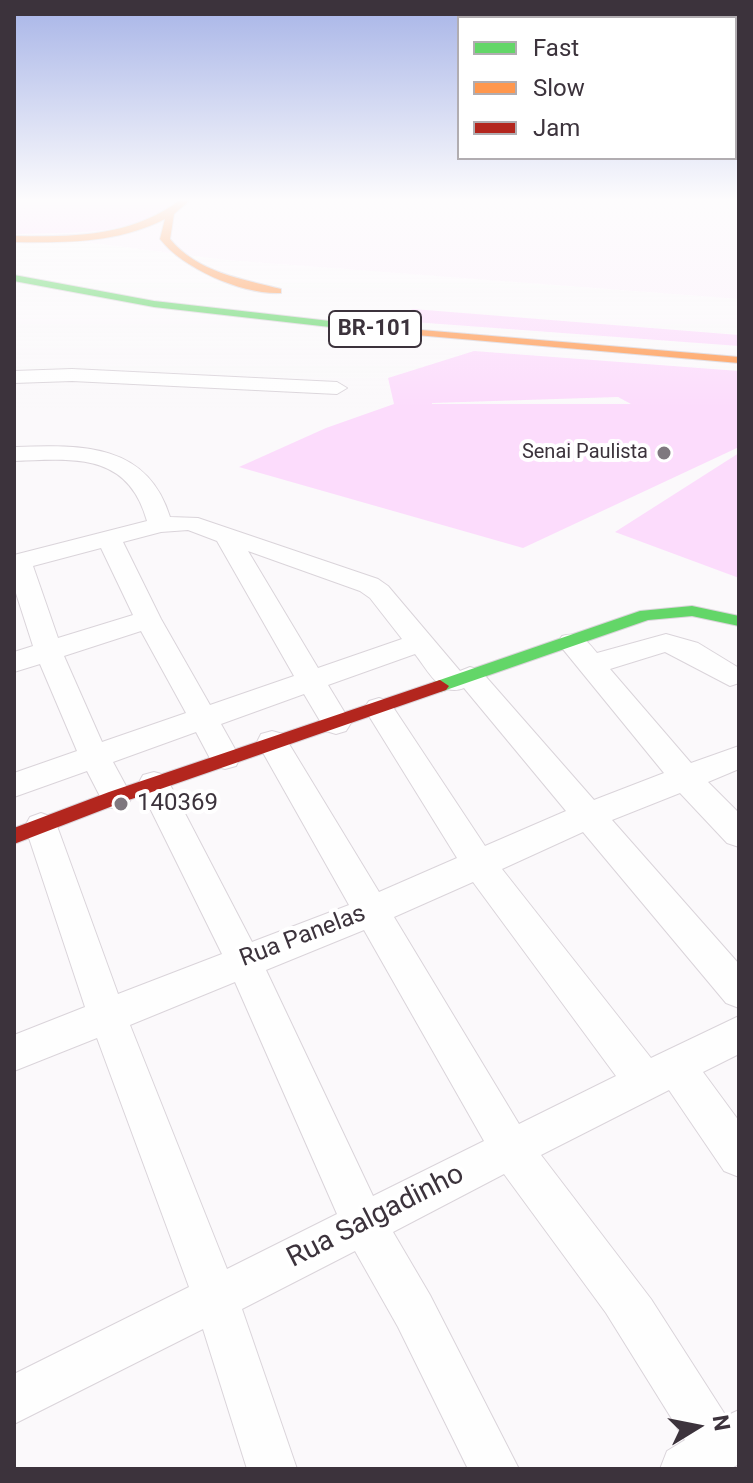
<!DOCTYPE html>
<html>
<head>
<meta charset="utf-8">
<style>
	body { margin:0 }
	#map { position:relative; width:753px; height:1483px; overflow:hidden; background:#fbf9fb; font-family:Roboto,sans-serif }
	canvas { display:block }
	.frame { position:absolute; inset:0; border:16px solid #3c333c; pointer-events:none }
	.legend { position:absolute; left:457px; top:16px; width:280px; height:144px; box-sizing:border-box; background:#fff; border:2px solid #b1adb1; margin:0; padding:10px 14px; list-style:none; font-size:24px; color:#3c333c }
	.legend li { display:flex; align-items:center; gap:16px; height:40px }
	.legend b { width:40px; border:2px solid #b1adb1 }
	.north { position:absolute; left:657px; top:1387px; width:80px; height:80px; -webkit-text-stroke:6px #fff; paint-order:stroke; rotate:80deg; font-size:22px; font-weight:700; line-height:32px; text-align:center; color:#3c333c }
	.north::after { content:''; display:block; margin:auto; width:28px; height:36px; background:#3c333c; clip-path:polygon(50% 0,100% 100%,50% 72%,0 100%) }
</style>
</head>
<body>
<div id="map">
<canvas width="753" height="1483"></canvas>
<div class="frame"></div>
<ul class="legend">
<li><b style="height:10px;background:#63d668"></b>Fast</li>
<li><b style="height:10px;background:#ff974d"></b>Slow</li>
<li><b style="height:10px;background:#b3261e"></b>Jam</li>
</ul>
<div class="north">N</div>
</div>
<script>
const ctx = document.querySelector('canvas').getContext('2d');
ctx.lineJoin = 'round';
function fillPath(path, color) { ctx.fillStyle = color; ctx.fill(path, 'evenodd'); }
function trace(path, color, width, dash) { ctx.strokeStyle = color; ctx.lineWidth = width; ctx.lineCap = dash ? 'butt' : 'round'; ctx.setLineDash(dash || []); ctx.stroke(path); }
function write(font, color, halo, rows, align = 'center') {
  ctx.font = font + ' Roboto,sans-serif'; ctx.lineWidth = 8; ctx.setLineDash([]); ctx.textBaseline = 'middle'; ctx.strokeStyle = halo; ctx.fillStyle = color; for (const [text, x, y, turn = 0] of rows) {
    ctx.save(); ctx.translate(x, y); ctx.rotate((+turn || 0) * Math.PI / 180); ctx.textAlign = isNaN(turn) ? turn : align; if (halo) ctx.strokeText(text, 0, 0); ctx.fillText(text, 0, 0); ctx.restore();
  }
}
fillPath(new Path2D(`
	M14,200H739V299L226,260L14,233Z`), '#fcf2fc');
fillPath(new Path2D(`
	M14,200H185C138,237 71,232 14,234Z
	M413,309L739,335V346L386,320Z
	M474,351L739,371V447L523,548L239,467L326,428L394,404L388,378ZM618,397L631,404H432V403Z
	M739,453V578L615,532Z`), '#fcdcfc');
const street = new Path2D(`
	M72,369L337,382L347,388L337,394L72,381L14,383V371Z
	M14,447C80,445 147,442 170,517L198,518L378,579L388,586L460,671L470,667L480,670L594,800L664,773L562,648L558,642L562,636C580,631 586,640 597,653L666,634L698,643L739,668V683L730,686L665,652L610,669L691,763L739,746V769L708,782L739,813V847L727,843L680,793L612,820L739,964V1008L726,1003L583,832L502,869L651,1058L739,1016V1054L703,1072L739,1121V1177L724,1171L669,1090L541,1155L651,1299L726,1416L739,1410V1464L730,1469H660L667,1451L685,1440L606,1313L504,1174L393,1232L430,1295L519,1469H468L398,1327L355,1251L242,1309L297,1469H247L203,1329L14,1424V1374L189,1287L97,1038L14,1071V1035L85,1007L25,826L30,817L41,813L52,817L57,826L118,994L222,954L138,784L143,775L154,772L165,775L252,942L349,905L257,742L261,734L272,731L283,734L379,892L457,858L364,708L369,701L379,698L389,701L485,846L566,811L464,688C440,698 428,670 415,654L328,685L351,723L346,731L336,734L326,731L304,694L221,724L240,758L236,766L225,769L214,766L196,732L113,762L132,797L127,806L116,809L105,806L87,771L14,797V773L77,751L40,664L14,672V652L33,646L14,587V555L147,521C128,452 74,459 14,461ZM188,530L217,541L294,676L210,705L161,619L123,542L161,532ZM101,548L133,615L58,638L33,566ZM248,551L360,591L370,598L402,639L318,668ZM141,631L186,713L102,742L64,656ZM473,882L616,1076L519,1124L394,917ZM364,930L484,1141L373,1196L266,970ZM235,982L337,1214L227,1269L130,1025Z`);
const fast = new Path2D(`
	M14,275L154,301L374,326L380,329L374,332L154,307L14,281Z
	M692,606L739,616V626L692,616L648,620L446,690L440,692L431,686L434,682L640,611Z`);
const slow = new Path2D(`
	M180,200H190L174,214L170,239C197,272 241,279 281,289V293C244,295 183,269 160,239L165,219C118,243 65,243 14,242V236C73,237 131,237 180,200Z
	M374,326L739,357V363L370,331V327Z`);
const jam = new Path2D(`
	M440,680L449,686L446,690L123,802L14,844V828L109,792Z`);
trace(street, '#dad4da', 2);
trace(fast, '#dad4da', 2);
trace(slow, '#dad4da', 2);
trace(jam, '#dad4da', 2);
fillPath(street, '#fefefe');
fillPath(fast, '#63d668');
fillPath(slow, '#ff974d');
fillPath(jam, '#b3261e');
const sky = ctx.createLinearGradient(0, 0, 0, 408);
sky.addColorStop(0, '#a7b4e7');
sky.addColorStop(0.49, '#fdfcfd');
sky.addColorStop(1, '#fdfcfd00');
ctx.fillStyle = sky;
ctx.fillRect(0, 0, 753, 408);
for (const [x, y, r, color] of [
	[664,453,8,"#7f787f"],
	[121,804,8,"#7f787f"]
]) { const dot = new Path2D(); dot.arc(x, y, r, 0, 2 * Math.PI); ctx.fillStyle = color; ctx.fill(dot); trace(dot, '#fff', 3); }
write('20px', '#3c333c', '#fff', [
	["Senai Paulista",648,453]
], 'right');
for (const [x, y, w] of [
	[375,329,92]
]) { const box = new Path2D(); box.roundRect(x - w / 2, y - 18, w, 36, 6); ctx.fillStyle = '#fff'; ctx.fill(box); trace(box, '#3c333c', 2); }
write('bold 22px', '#3c333c', null, [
	["BR-101",375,329]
]);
write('24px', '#3c333c', '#fff', [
	["140369",137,804]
], 'left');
write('24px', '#3c333c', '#fff', [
	["Rua Panelas",303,937,-21]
]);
write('28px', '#3c333c', '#fff', [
	["Rua Salgadinho",376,1217,-27]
]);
</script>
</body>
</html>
